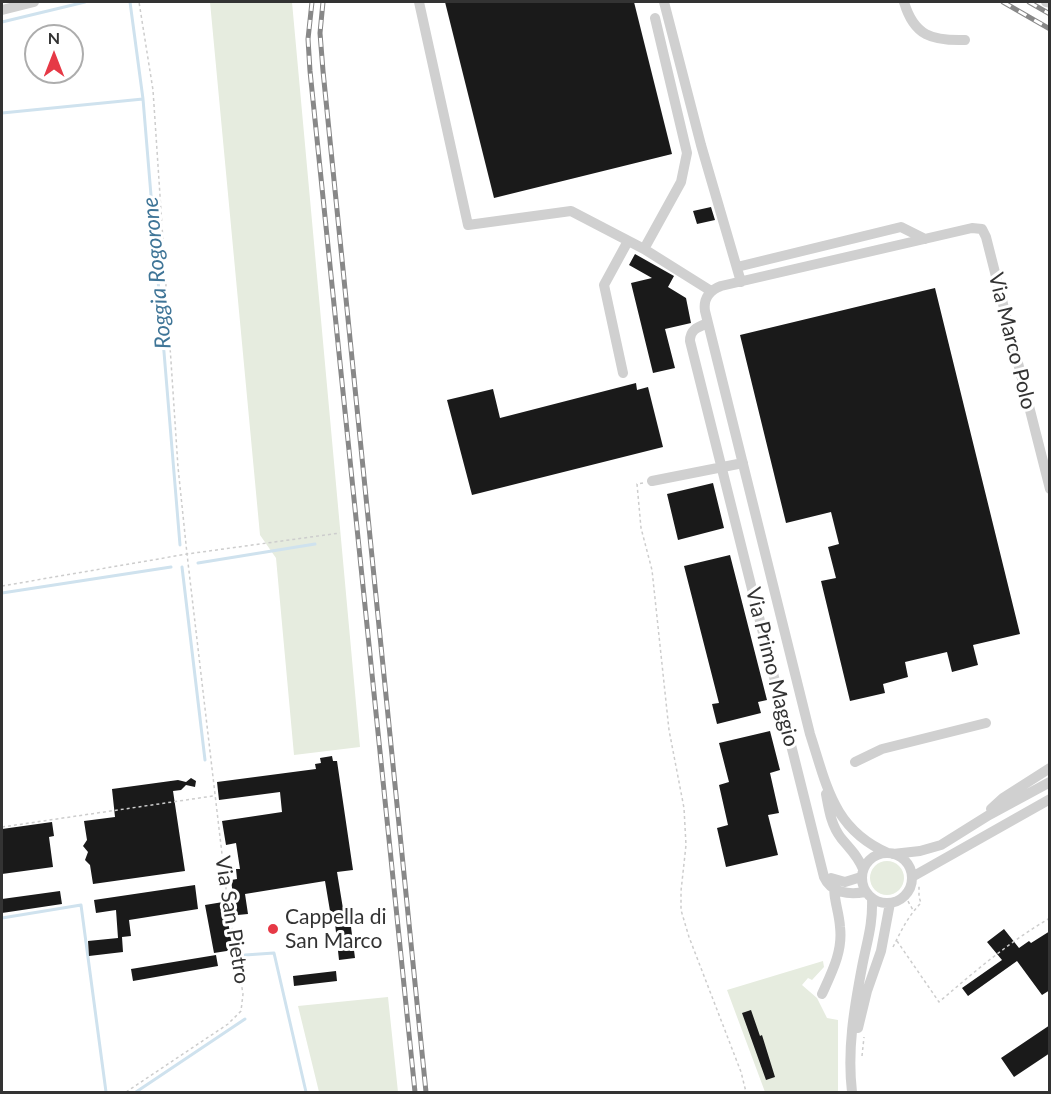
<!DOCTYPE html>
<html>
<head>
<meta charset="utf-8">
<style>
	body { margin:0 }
	#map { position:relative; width:1051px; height:1094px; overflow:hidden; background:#fff; font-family:Lato,sans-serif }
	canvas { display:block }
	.frame { position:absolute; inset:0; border:3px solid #333; pointer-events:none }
	.north { position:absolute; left:24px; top:24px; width:60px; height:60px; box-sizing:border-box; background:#fff; border:2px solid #adadad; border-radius:50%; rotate:0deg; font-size:16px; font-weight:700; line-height:24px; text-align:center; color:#333 }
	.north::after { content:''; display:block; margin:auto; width:21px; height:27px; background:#e63946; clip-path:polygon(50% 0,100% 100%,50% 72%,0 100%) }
</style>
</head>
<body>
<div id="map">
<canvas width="1051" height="1094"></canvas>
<div class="frame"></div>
<div class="north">N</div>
</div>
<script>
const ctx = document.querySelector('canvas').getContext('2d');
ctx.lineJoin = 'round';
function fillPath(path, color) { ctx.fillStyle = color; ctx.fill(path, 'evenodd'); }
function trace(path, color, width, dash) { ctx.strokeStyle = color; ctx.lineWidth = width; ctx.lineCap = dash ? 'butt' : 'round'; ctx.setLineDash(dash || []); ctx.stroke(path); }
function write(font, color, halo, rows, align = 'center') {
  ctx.font = font + ' Lato,sans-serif'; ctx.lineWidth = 6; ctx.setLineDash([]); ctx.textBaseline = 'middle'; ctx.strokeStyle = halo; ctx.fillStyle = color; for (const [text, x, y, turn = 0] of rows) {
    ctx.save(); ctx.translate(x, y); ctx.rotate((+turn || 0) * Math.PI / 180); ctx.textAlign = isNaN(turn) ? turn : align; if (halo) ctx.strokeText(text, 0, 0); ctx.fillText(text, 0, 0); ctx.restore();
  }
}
fillPath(new Path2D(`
	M210,2H292L360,747L294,755L276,558L260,535Z
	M870 878a17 17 0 1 1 34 0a17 17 0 1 1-34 0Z
	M823,961L824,967L812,980L808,978L802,985L817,998L827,1018L838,1020V1092H765L727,990Z
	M388,997L398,1092H319L298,1006Z`), '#e6ecdf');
trace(new Path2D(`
	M130,2L143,99L180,545
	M2,22L85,2
	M2,113L143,99
	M198,563L315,544
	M182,567L205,760
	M2,593L171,567
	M2,918L81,905L106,1092
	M245,955L274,953L306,1092
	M136,1092L245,1019`), '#cfe2ee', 3);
fillPath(new Path2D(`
	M445,2H634L672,154L494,198Z
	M711,207L715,220L697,224L693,211Z
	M635,254L674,276L668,287L686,298L691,323L665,329L675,368L653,373L631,283L652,278L629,265Z
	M935,288L1020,634L973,645L978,665L952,672L947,652L905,662L908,677L883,684L885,693L850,701L821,581L836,578L828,547L839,544L831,512L786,523L740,335Z
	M636,383L637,390L648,387L663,447L472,495L447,400L493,389L500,418Z
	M713,483L724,528L678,540L667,494Z
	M730,555L767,700L758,702L761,713L717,724L712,704L719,703L684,566Z
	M770,731L780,770L770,773L779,813L768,815L778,855L726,867L717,828L728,825L719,785L729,782L719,743Z
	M332,756L333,761H337L353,870L337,872L346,927H351L355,958L339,960L335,923H332L325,881L245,894L248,914L227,916L233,950L214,953L205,905L229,901V896L233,895L231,880L237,879L236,869H240L236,843L226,845L222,821L282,812L280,792L219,800L217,782L316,769L315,764L321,763L320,758Z
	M191,778L196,781L195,787L186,785L181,790L173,791L185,871L93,884L90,865L85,860L88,852L83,846L87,840L84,821L115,817L112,789L178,780L186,782Z
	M52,822L54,836L49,837L53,867L2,874V829Z
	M195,885L198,909L129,920L131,936L122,937L123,952L89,956L88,941L118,938L116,910L96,913L94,900Z
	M60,891L62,904L2,913V899Z
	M1004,929L1019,948L1029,941L1031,943L1050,931V990L1042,995L1017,961L968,996L962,988L1002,960L987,942Z
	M216,955L218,966L133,981L131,969Z
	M336,971L337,981L294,986L293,976Z
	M751,1010L760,1036L762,1035L775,1077L766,1080L742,1013Z
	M1050,1025V1053L1014,1077L1001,1058Z`), '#1a1a1a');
trace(new Path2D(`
	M643,483L637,484L641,528L652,570L669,730L684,808L686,845L681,891V910L689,937L741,1072L746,1092
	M2,586L187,554L340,533
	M2,827L213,796
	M905,896L913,910
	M897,941L939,1002C974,972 1009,942 1050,918
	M893,947C901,931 908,916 921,903L919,897V886
	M862,1056L864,1037
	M126,1092L228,1024L241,1011L243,994L227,897L187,554L178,467L153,90L139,2`), '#cdcdcd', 1.5, [3, 3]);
trace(new Path2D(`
	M419,2L468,225L571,211L644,249L711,291
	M664,2L701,145L741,282
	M904,2C914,36 932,41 965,40
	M1046,2L1050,3
	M2,10L34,2
	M644,249L681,182L687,153L655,18
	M737,267L901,227L925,239
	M708,323C698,327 690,329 690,341L824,877C831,893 849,895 865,892
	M623,373L604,285L628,241
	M652,481L743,463
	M855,762L882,749L986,723
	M826,794C829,810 831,825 841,838C850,849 858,856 863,869
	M991,809L1003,798L1050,768
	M862 878a25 25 0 1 1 50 0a25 25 0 1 1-50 0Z
	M888,853C833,829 827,786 810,734L705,311C703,298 710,290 721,286L972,228L982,229L986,237L1050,489
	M893,854L920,851L941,845L989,815L1050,782
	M912,877L1050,799
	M831,878L845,882L861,877
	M822,994C832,972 843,951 840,927C839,910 832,897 835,881
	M858,1028L867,991L881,951L890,903
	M852,1092C847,1050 854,1009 862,967C867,941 873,925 872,898`), '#d0d0d0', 10);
const rail = new Path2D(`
	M312,2L308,39L310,71L415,1092
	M323,2L320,33L323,71L426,1092
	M1003,2L1050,29
	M1029,2L1050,14`);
trace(rail, '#888', 5);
trace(rail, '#fff', 3, [9]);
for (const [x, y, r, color] of [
	[273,929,6,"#e63946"]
]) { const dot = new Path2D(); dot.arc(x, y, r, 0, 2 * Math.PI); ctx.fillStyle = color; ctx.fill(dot); trace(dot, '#fff', 2); }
write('21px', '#333', '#fff', [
	["Via Marco Polo",1012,341,76],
	["Via Primo Maggio",772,667,76],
	["Via San Pietro",232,920,81]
]);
write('21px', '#333', '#fff', [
	["Cappella di",285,917],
	["San Marco",285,941]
], 'left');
write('italic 22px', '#3f7597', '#fff', [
	["Roggia Rogorone",157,273,-95]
]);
</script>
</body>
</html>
